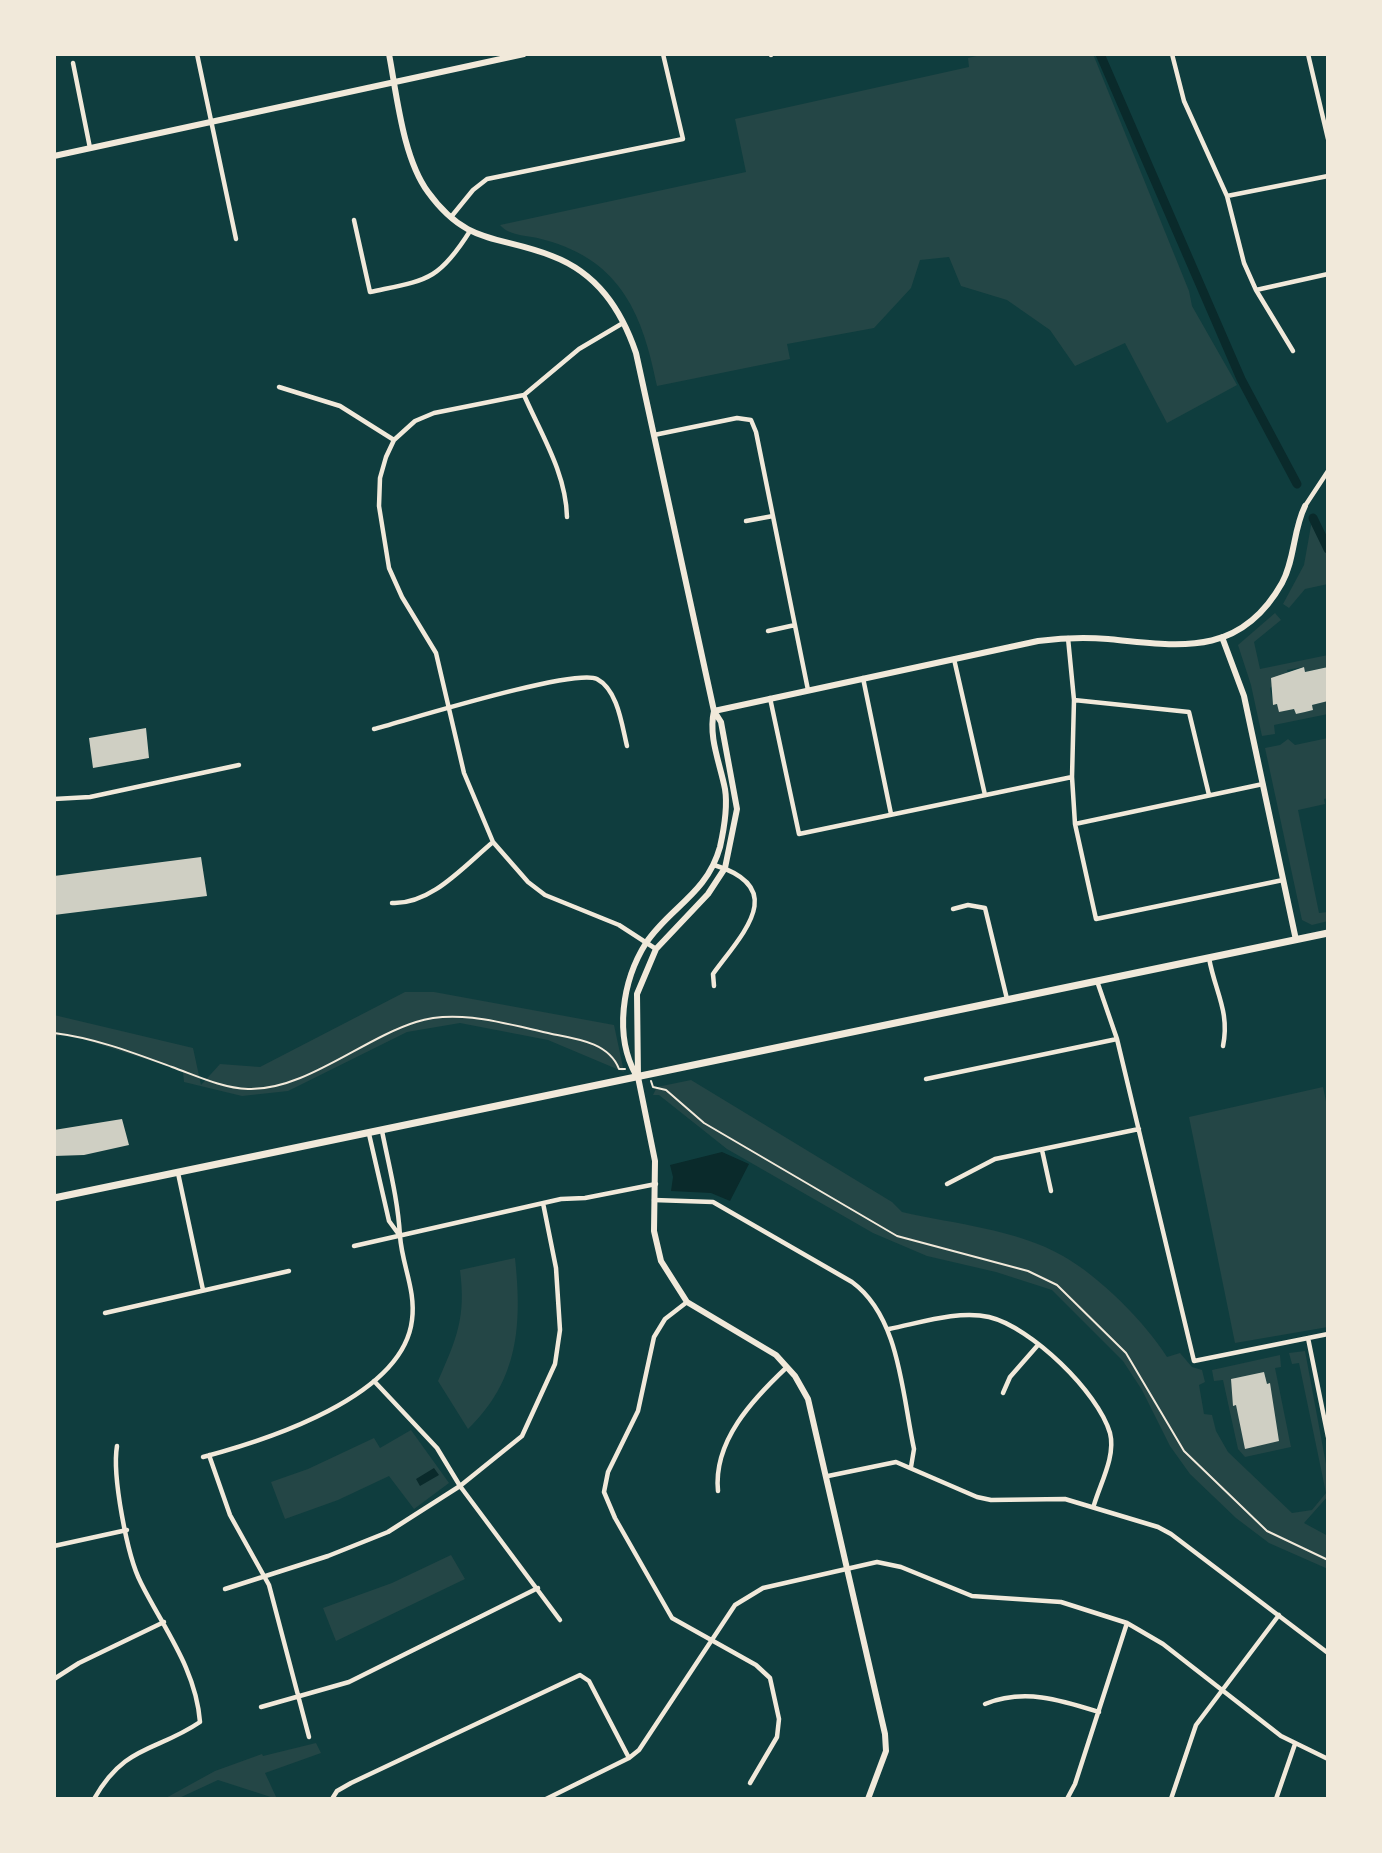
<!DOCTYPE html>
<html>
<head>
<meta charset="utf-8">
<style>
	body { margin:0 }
	#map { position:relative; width:1382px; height:1853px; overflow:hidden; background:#0f3d3e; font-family:"Libre Baskerville",serif }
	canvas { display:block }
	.frame { position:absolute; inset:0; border:56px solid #f1e9da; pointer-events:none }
</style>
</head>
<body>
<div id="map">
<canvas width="1382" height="1853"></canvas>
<div class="frame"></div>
</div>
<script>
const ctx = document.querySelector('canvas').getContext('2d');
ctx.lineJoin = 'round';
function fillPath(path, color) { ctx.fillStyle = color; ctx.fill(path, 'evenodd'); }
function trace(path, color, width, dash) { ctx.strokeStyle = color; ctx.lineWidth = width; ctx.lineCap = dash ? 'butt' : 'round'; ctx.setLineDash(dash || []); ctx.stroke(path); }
fillPath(new Path2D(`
	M985,54H1093L1189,291L1192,306L1237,385L1167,423L1125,343L1075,366L1050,330L1007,300L961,286L949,257L920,260L911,288L874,328L787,344L790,359L657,386C643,316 622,261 545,240C531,235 510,237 500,225L746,172L735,119L969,67L968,58Z
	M1312,520L1328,555V584L1305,589L1289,608L1283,604L1304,565Z
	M1275,613L1281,620L1254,642L1260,669L1328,655V667L1305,672L1303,667L1287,670L1288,675L1270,688L1273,704L1294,709L1296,714L1313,710L1312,705L1328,701V714L1274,725L1275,734L1262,736L1251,685L1238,645Z
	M1328,738V798L1324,799L1325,804L1298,810L1319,913L1328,912V921L1312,925L1302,920L1265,748L1280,745L1288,739L1295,745Z
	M405,992H434L614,1025L624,1072L548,1040L460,1023L407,1032L288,1091L242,1096L184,1082L183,1071L70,1035L54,1036V1015L193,1048L201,1085L220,1064L260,1067Z
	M691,1080L892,1202L902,1212C954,1224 1016,1229 1063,1256C1100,1277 1145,1322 1167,1357L1180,1353L1192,1367L1202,1370L1205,1382L1199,1385L1204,1414L1212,1415L1216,1431L1228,1452L1292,1513L1312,1510L1326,1493L1299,1363L1292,1364L1289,1353L1305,1351L1328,1475V1496L1304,1523L1328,1536V1569L1269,1543L1236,1518L1190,1474L1170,1446L1142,1390L1123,1361L1052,1290L996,1272L927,1256L873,1233L727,1149L659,1095H653L657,1087Z
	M1323,1087L1328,1111V1327L1235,1343L1189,1117Z
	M515,1258C522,1324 519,1380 468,1429L438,1381C457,1338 466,1317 460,1270Z
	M1280,1355L1281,1367L1275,1368L1291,1447L1245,1457L1238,1449L1223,1380L1214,1381L1212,1370Z
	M411,1430L449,1483L414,1509L389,1476L338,1500L285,1519L271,1482L308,1469L374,1438L380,1448Z
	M451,1555L465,1579L336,1641L323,1608L392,1583Z
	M316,1743L321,1753L265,1773L277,1799L218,1780L177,1799H164L215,1771L262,1754L263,1756Z`), '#244646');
fillPath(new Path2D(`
	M722,1152L749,1164L730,1201L711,1193L671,1191L673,1177L670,1165Z
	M434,1468L439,1475L420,1486L416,1479Z`), '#0a2a2b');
trace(new Path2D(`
	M1100,54L1241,379L1297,484
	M1313,518L1328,549`), '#0a2a2b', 9);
fillPath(new Path2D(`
	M1304,667L1305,672L1328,667V701L1312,705L1313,710L1305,712L1296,714L1294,709L1279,712L1277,704L1273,705L1271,678Z
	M146,728L149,758L93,768L89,738Z
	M201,857L207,896L54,915V876Z
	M122,1119L129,1145L84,1155L54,1156V1130Z
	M1264,1372L1267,1384L1270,1383L1279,1441L1245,1449L1236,1405L1233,1406L1231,1379Z`), '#cfcfc3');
trace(new Path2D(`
	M54,1033C95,1038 134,1053 172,1067C197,1076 222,1088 248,1089C304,1091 362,1039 416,1022C458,1008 510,1025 552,1034C578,1039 609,1043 619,1069H625
	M651,1081L653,1087L666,1090L704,1123L897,1236L1028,1271L1057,1285L1126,1353L1184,1451L1267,1531L1328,1560`), '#f1e9da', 2);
trace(new Path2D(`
	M197,54L236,239
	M771,54V55
	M1172,54L1184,101L1227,196L1244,263L1256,290L1293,351
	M1308,54L1328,139
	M73,63L90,148
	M1227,196L1328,176
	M451,217L473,190L487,179L683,139L663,54
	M354,220L370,292C426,280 438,282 470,231
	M1256,290L1328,274
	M623,323L579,349L524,395L434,413L415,421L394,440L386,457L380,478L379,506L389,568L402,597L436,653L464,773L493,842L528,882L545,895L619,925L656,949
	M279,387L340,406L394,440
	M524,395C541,434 566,473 567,517
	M654,435L737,418L751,420L756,432L808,690
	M1305,506L1328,471
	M746,521L773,516
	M768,631L795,625
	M1068,638L1074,700L1072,777L1075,824L1096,919L1283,880
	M954,659L985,795
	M863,678L891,814
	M770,698L799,834L1072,777
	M1074,700L1189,712L1209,795
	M374,729C408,720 574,668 597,679C618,690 622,726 627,746
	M54,799L90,797L239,765
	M1075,824L1263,784
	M714,865C790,888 742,934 713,974L714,986
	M392,903C431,905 464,866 493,842
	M953,909L968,905L985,908L1007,999
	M1209,958C1215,992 1230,1011 1223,1046
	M1097,981L1117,1039L1194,1361L1328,1334
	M926,1079L1117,1039
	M369,1134L389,1221L400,1236
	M1042,1150L1051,1191
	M178,1173L203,1290
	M947,1184L995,1159L1139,1129
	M654,1200L713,1202L852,1282C900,1317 902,1394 914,1449L911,1467
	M354,1246L561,1199L585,1198L656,1184
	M687,1302L665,1319L654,1337L638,1411L608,1472L604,1492L615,1518L672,1618L756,1665L770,1678L779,1719L777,1737L750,1783
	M105,1313L289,1271
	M889,1329C920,1323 958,1310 989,1317C1031,1327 1098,1392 1110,1433C1116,1456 1100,1484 1094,1505
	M1308,1338L1328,1437
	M374,1381L437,1448L460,1486L560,1620
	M1003,1393L1010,1377L1038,1345
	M209,1455L230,1515L269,1585L309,1737
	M203,1457C267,1440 403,1397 412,1320C416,1290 402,1265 400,1236C398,1200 389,1166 382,1131
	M828,1476L896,1462L977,1497L991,1500L1065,1499L1158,1527L1171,1534L1328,1653
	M718,1491C713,1441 753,1399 787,1367
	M54,1546L127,1530
	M225,1589L328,1556L388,1532L460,1486L522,1436L555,1364L560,1330L556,1268L543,1203
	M54,1679L79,1663L164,1622
	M985,1704C1024,1688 1061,1700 1099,1712
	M261,1707L349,1682L538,1588
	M94,1799C125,1744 156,1752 200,1722C196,1669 164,1629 141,1583C127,1556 112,1475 117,1446
	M332,1799L337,1791L351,1783L580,1675L589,1681L629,1758
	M546,1799L629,1758L639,1750L735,1605L763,1588L877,1562L901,1567L972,1596L1061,1602L1127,1623L1163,1644L1281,1736L1328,1759
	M1067,1799L1075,1784L1127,1623
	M1171,1799L1196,1725L1279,1615
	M1276,1799L1295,1744`), '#f1e9da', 4.5);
trace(new Path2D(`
	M389,54C397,96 403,158 428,192C467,246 499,235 552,256C597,273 621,309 636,353L714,711L721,722L737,809L725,868L708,894L656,949L637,994L638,1077L655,1161L654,1231L661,1261L687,1302L776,1355L795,1376L808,1399L885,1734L886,1751L868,1799
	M54,156L524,54
	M1222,637L1244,696L1296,940
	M714,711L1038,641C1061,638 1084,637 1108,639C1179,646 1240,658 1282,583C1295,559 1293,530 1305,506
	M636,1075C614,1036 622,981 646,943C670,907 707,894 720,847C724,829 728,807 725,789C720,763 708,737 714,711`), '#f1e9da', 6);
trace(new Path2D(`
	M54,1198L1328,933`), '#f1e9da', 7);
</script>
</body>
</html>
